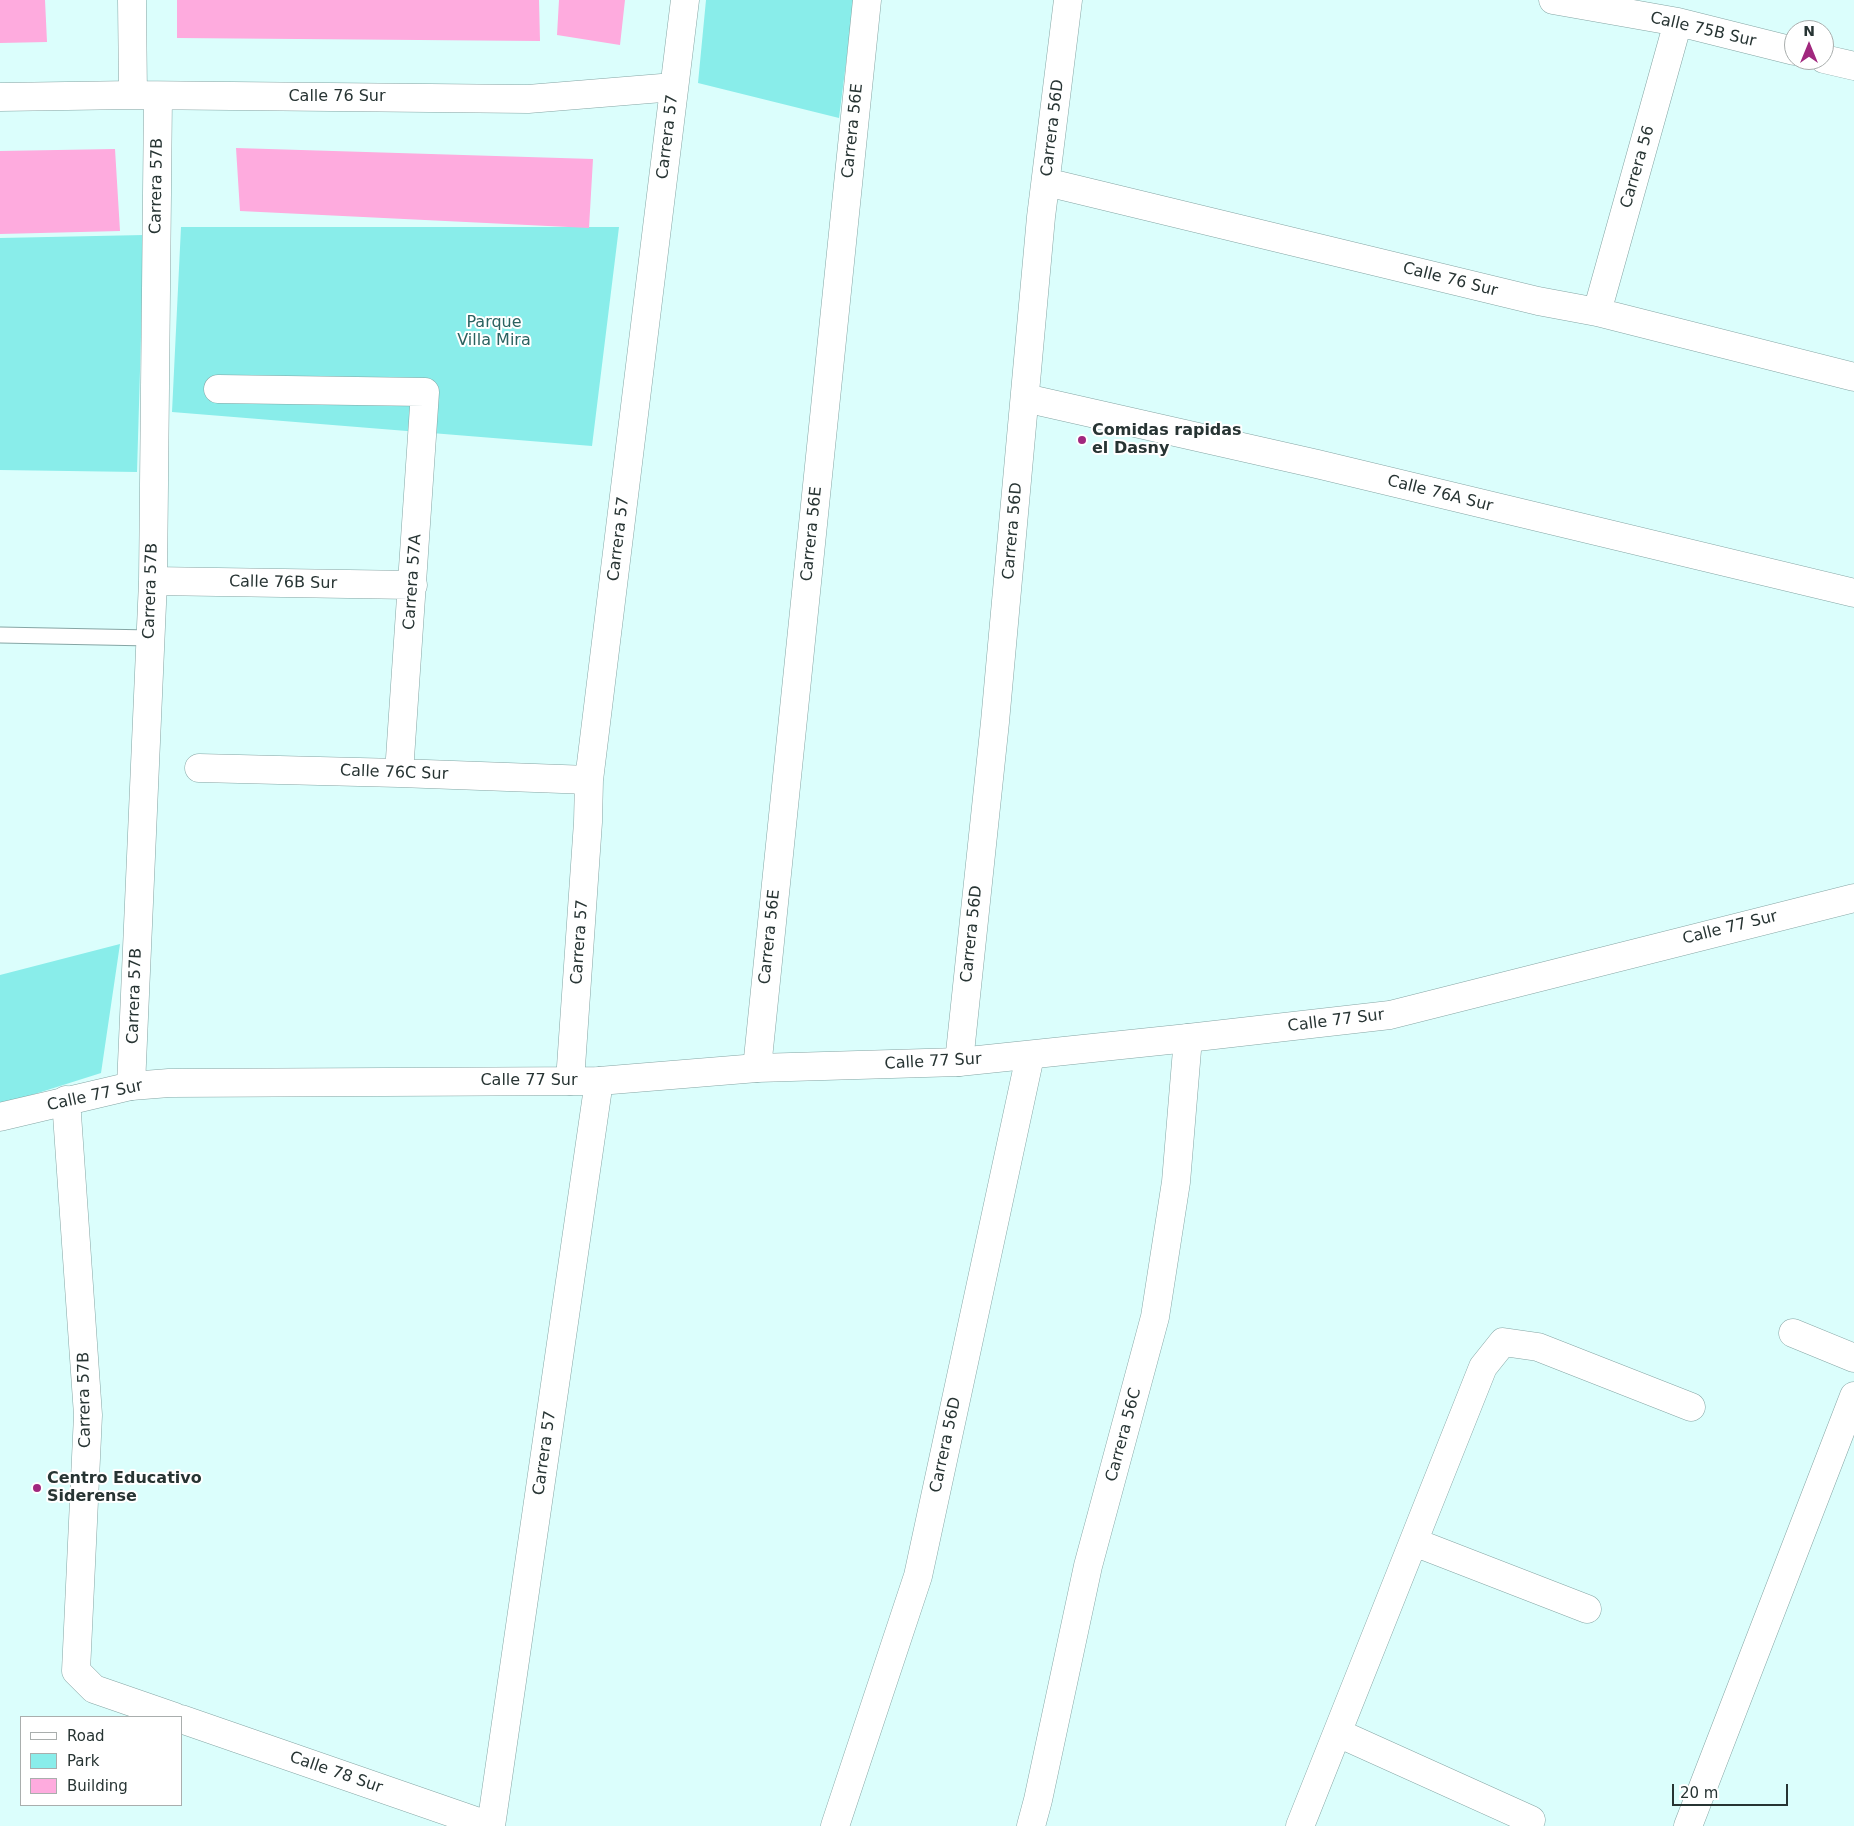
<!DOCTYPE html>
<html>
<head>
<meta charset="utf-8">
<style>
	body { margin:0 }
	#map { position:relative; width:1854px; height:1826px; overflow:hidden; background:#dbfefc; font-family:"DejaVu Sans",sans-serif }
	canvas { display:block }
	.legend { position:absolute; left:20px; top:1716px; width:162px; height:90px; box-sizing:border-box; background:#fff; border:1px solid #a9aead; margin:0; padding:6px 9px; list-style:none; font-size:15px; color:#273433 }
	.legend li { display:flex; align-items:center; gap:10px; height:25px }
	.legend b { width:25px; border:1px solid #a9aead }
	.north { position:absolute; left:1784px; top:20px; width:50px; height:50px; box-sizing:border-box; background:#fff; border:1px solid #a9aead; border-radius:50%; rotate:0deg; font-size:14px; font-weight:700; line-height:20px; text-align:center; color:#273433 }
	.north::after { content:''; display:block; margin:auto; width:18px; height:22px; background:#a1287e; clip-path:polygon(50% 0,100% 100%,50% 72%,0 100%) }
	.scale { position:absolute; left:1672px; top:1784px; width:116px; height:22px; box-sizing:border-box; border:2px solid #273433; border-top:0; padding-left:6px; font-size:15px; line-height:18px; white-space:nowrap; color:#273433; -webkit-text-stroke:4px #fff; paint-order:stroke }
</style>
</head>
<body>
<div id="map">
<canvas width="1854" height="1826"></canvas>
<ul class="legend">
<li><b style="height:6px;background:#fff"></b>Road</li>
<li><b style="height:14px;background:#89edea"></b>Park</li>
<li><b style="height:14px;background:#feabde"></b>Building</li>
</ul>
<div class="north">N</div>
<div class="scale">20 m</div>
</div>
<script>
const ctx = document.querySelector('canvas').getContext('2d');
ctx.lineJoin = 'round';
function fillPath(path, color) { ctx.fillStyle = color; ctx.fill(path, 'evenodd'); }
function trace(path, color, width, dash) { ctx.strokeStyle = color; ctx.lineWidth = width; ctx.lineCap = dash ? 'butt' : 'round'; ctx.setLineDash(dash || []); ctx.stroke(path); }
function write(font, color, halo, rows, align = 'center') {
  ctx.font = font + ' "DejaVu Sans",sans-serif'; ctx.lineWidth = 4; ctx.setLineDash([]); ctx.textBaseline = 'middle'; ctx.strokeStyle = halo; ctx.fillStyle = color; for (const [text, x, y, turn = 0] of rows) {
    ctx.save(); ctx.translate(x, y); ctx.rotate((+turn || 0) * Math.PI / 180); ctx.textAlign = isNaN(turn) ? turn : align; if (halo) ctx.strokeText(text, 0, 0); ctx.fillText(text, 0, 0); ctx.restore();
  }
}
fillPath(new Path2D(`
	M706,0H854L839,118L698,83Z
	M181,227H619L592,446L172,412Z
	M144,235L137,472L0,470V238Z
	M120,944L101,1073L0,1105V975Z`), '#89edea');
fillPath(new Path2D(`
	M0,0H45L47,42L0,43Z
	M177,0H539L540,41L177,38Z
	M559,0H625L620,45L557,35Z
	M236,148L593,159L589,228L240,211Z
	M115,149L120,231L0,234V151Z`), '#feabde');
const service = new Path2D(`
	M0,635L150,638`);
const minor = new Path2D(`
	M132,0L133,95
	M1553,0L1678,22L1794,51
	M1824,59L1854,66
	M0,97L133,95L528,99L674,87
	M1046,182L1538,301L1597,312L1854,377
	M1597,312L1678,22
	M218,389L425,392L399,773
	M1025,398L1317,464L1854,593
	M153,581L413,585
	M199,768L399,773L589,780
	M959,1062L995,722L1041,217L1068,0
	M757,1068L867,0
	M570,1081L588,822L589,780L685,0
	M131,1086L153,581L158,96
	M66,1100L88,1415L76,1671L94,1689L175,1717
	M1793,1333L1854,1358
	M1414,1542L1587,1609
	M181,1719L490,1826
	M1338,1733L1531,1820
	M491,1826L599,1081
	M835,1826L918,1576L1030,1056
	M1031,1826L1038,1800L1088,1566L1155,1317L1176,1182L1188,1038
	M1300,1826L1483,1367L1503,1342L1538,1347L1691,1407
	M1688,1826L1854,1396`);
const tertiary = new Path2D(`
	M0,1117L131,1086L169,1083L599,1081L757,1068L959,1062L1188,1038L1390,1015L1854,898`);
trace(service, '#85a5a4', 17);
trace(minor, '#85a5a4', 29);
trace(tertiary, '#85a5a4', 29);
trace(service, '#fff', 15);
trace(minor, '#fff', 28);
trace(tertiary, '#fff', 28);
for (const [x, y, r, color] of [
	[1082,440,5,"#a1287e"],
	[37,1488,5,"#a1287e"]
]) { const dot = new Path2D(); dot.arc(x, y, r, 0, 2 * Math.PI); ctx.fillStyle = color; ctx.fill(dot); trace(dot, '#fff', 2); }
write('16px', '#273433', '#fff', [
	["Calle 75B Sur",1703,30,13],
	["Calle 76 Sur",337,97],
	["Carrera 56D",1053,128,-83],
	["Carrera 56E",853,131,-84],
	["Carrera 57",668,137,-83],
	["Carrera 56",1638,167,-74],
	["Carrera 57B",157,186,-89],
	["Calle 76 Sur",1450,280,14],
	["Calle 76A Sur",1440,494,14],
	["Carrera 56D",1013,531,-85],
	["Carrera 56E",812,534,-84],
	["Carrera 57",619,539,-83],
	["Carrera 57A",413,582,-86],
	["Calle 76B Sur",283,583,1],
	["Carrera 57B",151,591,-88],
	["Calle 76C Sur",394,773,2],
	["Calle 77 Sur",1730,928,-14],
	["Carrera 56D",972,934,-84],
	["Carrera 56E",770,937,-84],
	["Carrera 57",580,942,-86],
	["Carrera 57B",135,996,-88],
	["Calle 77 Sur",1336,1021,-7],
	["Calle 77 Sur",933,1062,-3],
	["Calle 77 Sur",529,1081],
	["Calle 77 Sur",95,1096,-12],
	["Carrera 57B",85,1400,-91],
	["Carrera 56C",1124,1435,-75],
	["Carrera 56D",946,1445,-78],
	["Carrera 57",545,1453,-82],
	["Calle 78 Sur",336,1773,19]
]);
write('16px', '#2a6260', '#fff', [
	["Parque",494,323],
	["Villa Mira",494,341]
]);
write('bold 16px', '#273433', '#fff', [
	["Comidas rapidas",1092,431],
	["el Dasny",1092,449],
	["Centro Educativo",47,1479],
	["Siderense",47,1497]
], 'left');
</script>
</body>
</html>
